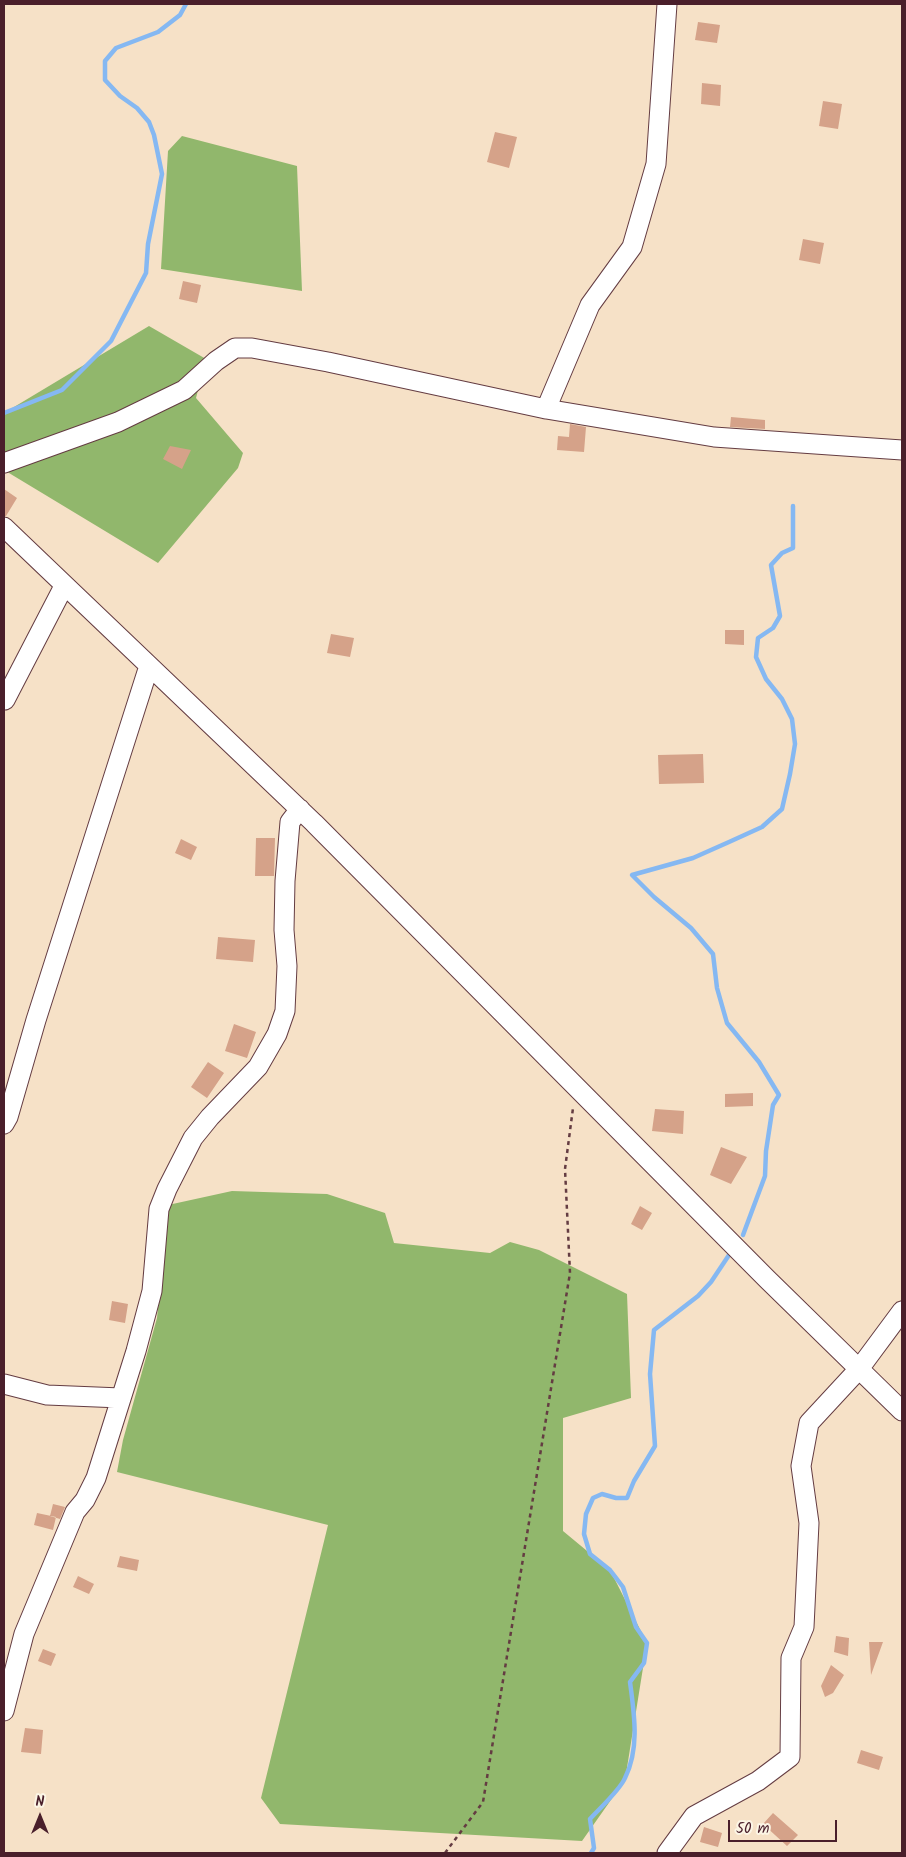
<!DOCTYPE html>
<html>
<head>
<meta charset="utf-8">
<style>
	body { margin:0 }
	#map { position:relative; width:906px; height:1857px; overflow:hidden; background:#f6e1c7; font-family:Kalam,sans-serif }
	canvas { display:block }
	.frame { position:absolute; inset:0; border:5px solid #4a1f2b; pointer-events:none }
	.north { position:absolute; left:15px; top:1792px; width:50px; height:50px; -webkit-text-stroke:4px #fcf5e5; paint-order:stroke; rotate:0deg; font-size:14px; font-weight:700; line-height:20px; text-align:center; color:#4a1f2b }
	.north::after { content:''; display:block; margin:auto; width:18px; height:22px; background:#4a1f2b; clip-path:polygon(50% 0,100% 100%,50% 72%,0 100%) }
	.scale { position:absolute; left:728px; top:1820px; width:109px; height:22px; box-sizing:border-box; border:2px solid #4a1f2b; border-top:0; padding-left:6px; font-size:15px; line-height:18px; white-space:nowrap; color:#4a1f2b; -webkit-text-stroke:4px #fcf5e5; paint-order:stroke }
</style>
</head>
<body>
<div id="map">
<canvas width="906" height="1857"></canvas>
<div class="frame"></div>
<div class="north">N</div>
<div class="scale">50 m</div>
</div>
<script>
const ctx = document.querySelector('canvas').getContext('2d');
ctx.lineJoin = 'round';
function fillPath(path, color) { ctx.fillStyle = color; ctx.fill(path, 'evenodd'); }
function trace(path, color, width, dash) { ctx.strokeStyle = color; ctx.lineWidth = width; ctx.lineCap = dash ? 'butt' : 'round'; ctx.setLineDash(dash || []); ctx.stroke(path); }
fillPath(new Path2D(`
	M182,136L297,166L302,291L161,269L168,151Z
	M149,326L206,359L196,398L243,453L238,468L158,563L4,470V413Z
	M232,1191L327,1194L385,1213L394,1243L490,1253L510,1242L539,1250L627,1294L631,1398L563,1418V1531L610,1570L647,1643L625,1780L582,1841L280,1824L261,1798L328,1525L117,1472L123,1440L157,1318L168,1205Z`), '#91b76c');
trace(new Path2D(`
	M4,413L62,390L111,341L146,273L148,244L162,174L154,135L149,122L137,108L120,96L105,80V61L116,48L158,32L180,15L186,4
	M743,1235L765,1176L766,1151L773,1105L779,1095L759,1062L727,1023L717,988L713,954L691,928L654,897L632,875L693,858L729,842L762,827L782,809L790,774L795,744L792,719L782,699L766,679L756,657L758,638L773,628L780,616L771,565L782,553L793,548V506
	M591,1853L594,1848L590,1819C599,1809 620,1790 625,1778C640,1748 634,1713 630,1682L644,1663L647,1643L636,1627L623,1587L610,1570L590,1554L584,1534L586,1514L593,1498L602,1494L616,1498H627L634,1481L655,1446L650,1374L654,1330L698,1296L711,1282L729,1255`), '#85b8f2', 4.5);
fillPath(new Path2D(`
	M698,22L720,25L717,43L695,40Z
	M702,83L721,85L720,106L701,104Z
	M823,101L842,104L838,129L819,126Z
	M495,132L517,137L509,168L487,162Z
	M803,239L824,243L820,264L799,260Z
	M183,281L201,285L197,303L179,299Z
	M731,417L765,420V429L730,427Z
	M570,424L586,427L584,452L557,450L558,436L569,437Z
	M170,446L191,450L182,469L163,459Z
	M4,489L17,498L6,516H4Z
	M725,630H744V645L725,644Z
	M331,634L354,638L350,657L327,653Z
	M703,754L704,783L659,784L658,755Z
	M256,838H275L274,876H255Z
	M181,839L197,847L191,860L175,853Z
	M218,937L255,940L253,962L216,959Z
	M234,1024L256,1032L247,1058L225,1051Z
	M208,1062L224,1073L207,1098L191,1087Z
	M753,1093V1106L725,1107V1094Z
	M655,1109L684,1111L683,1134L652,1131Z
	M721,1147L747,1157L731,1184L710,1175Z
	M640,1206L652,1213L642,1230L631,1224Z
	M112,1301L128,1304L125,1323L109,1320Z
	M53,1504L65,1507L60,1519L50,1516Z
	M37,1513L56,1517L53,1530L34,1525Z
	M120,1556L139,1560L137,1571L117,1567Z
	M78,1576L94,1584L89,1594L73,1587Z
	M836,1636L849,1638L848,1656L834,1652Z
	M869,1642H883L871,1675Z
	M43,1649L56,1654L51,1666L38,1661Z
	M831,1665L844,1675L833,1693L825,1697L821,1686Z
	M25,1728L43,1730L41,1754L21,1752Z
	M861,1750L883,1757L879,1770L857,1763Z
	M773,1813L798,1835L787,1846L763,1824Z
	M704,1827L722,1833L718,1847L700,1842Z`), '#d5a289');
const minor = new Path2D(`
	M667,4L656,164L632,247L590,305L546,409L714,437L902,450
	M4,463L118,422L184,390L216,361L235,348H252L328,362L546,409
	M4,527L314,823L767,1279L902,1411
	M5,700L64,586
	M4,1124L8,1117L36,1020L149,666
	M4,1384L47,1395L121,1398
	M4,1711L24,1634L75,1512L85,1500L96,1478L136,1351L152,1291L159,1209L167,1189L193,1138L210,1117L258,1067L277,1034L285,1011L287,966L284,930L285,881L290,822L300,809
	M667,1853L694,1816L758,1781L790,1757L791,1658L804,1627L809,1523L801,1466L809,1423L859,1369L902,1311`);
trace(minor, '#643c42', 21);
trace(new Path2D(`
	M445,1853L483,1802L570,1273L565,1169L573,1108`), '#643c42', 2.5, [4, 4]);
trace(minor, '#fff', 19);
</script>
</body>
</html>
